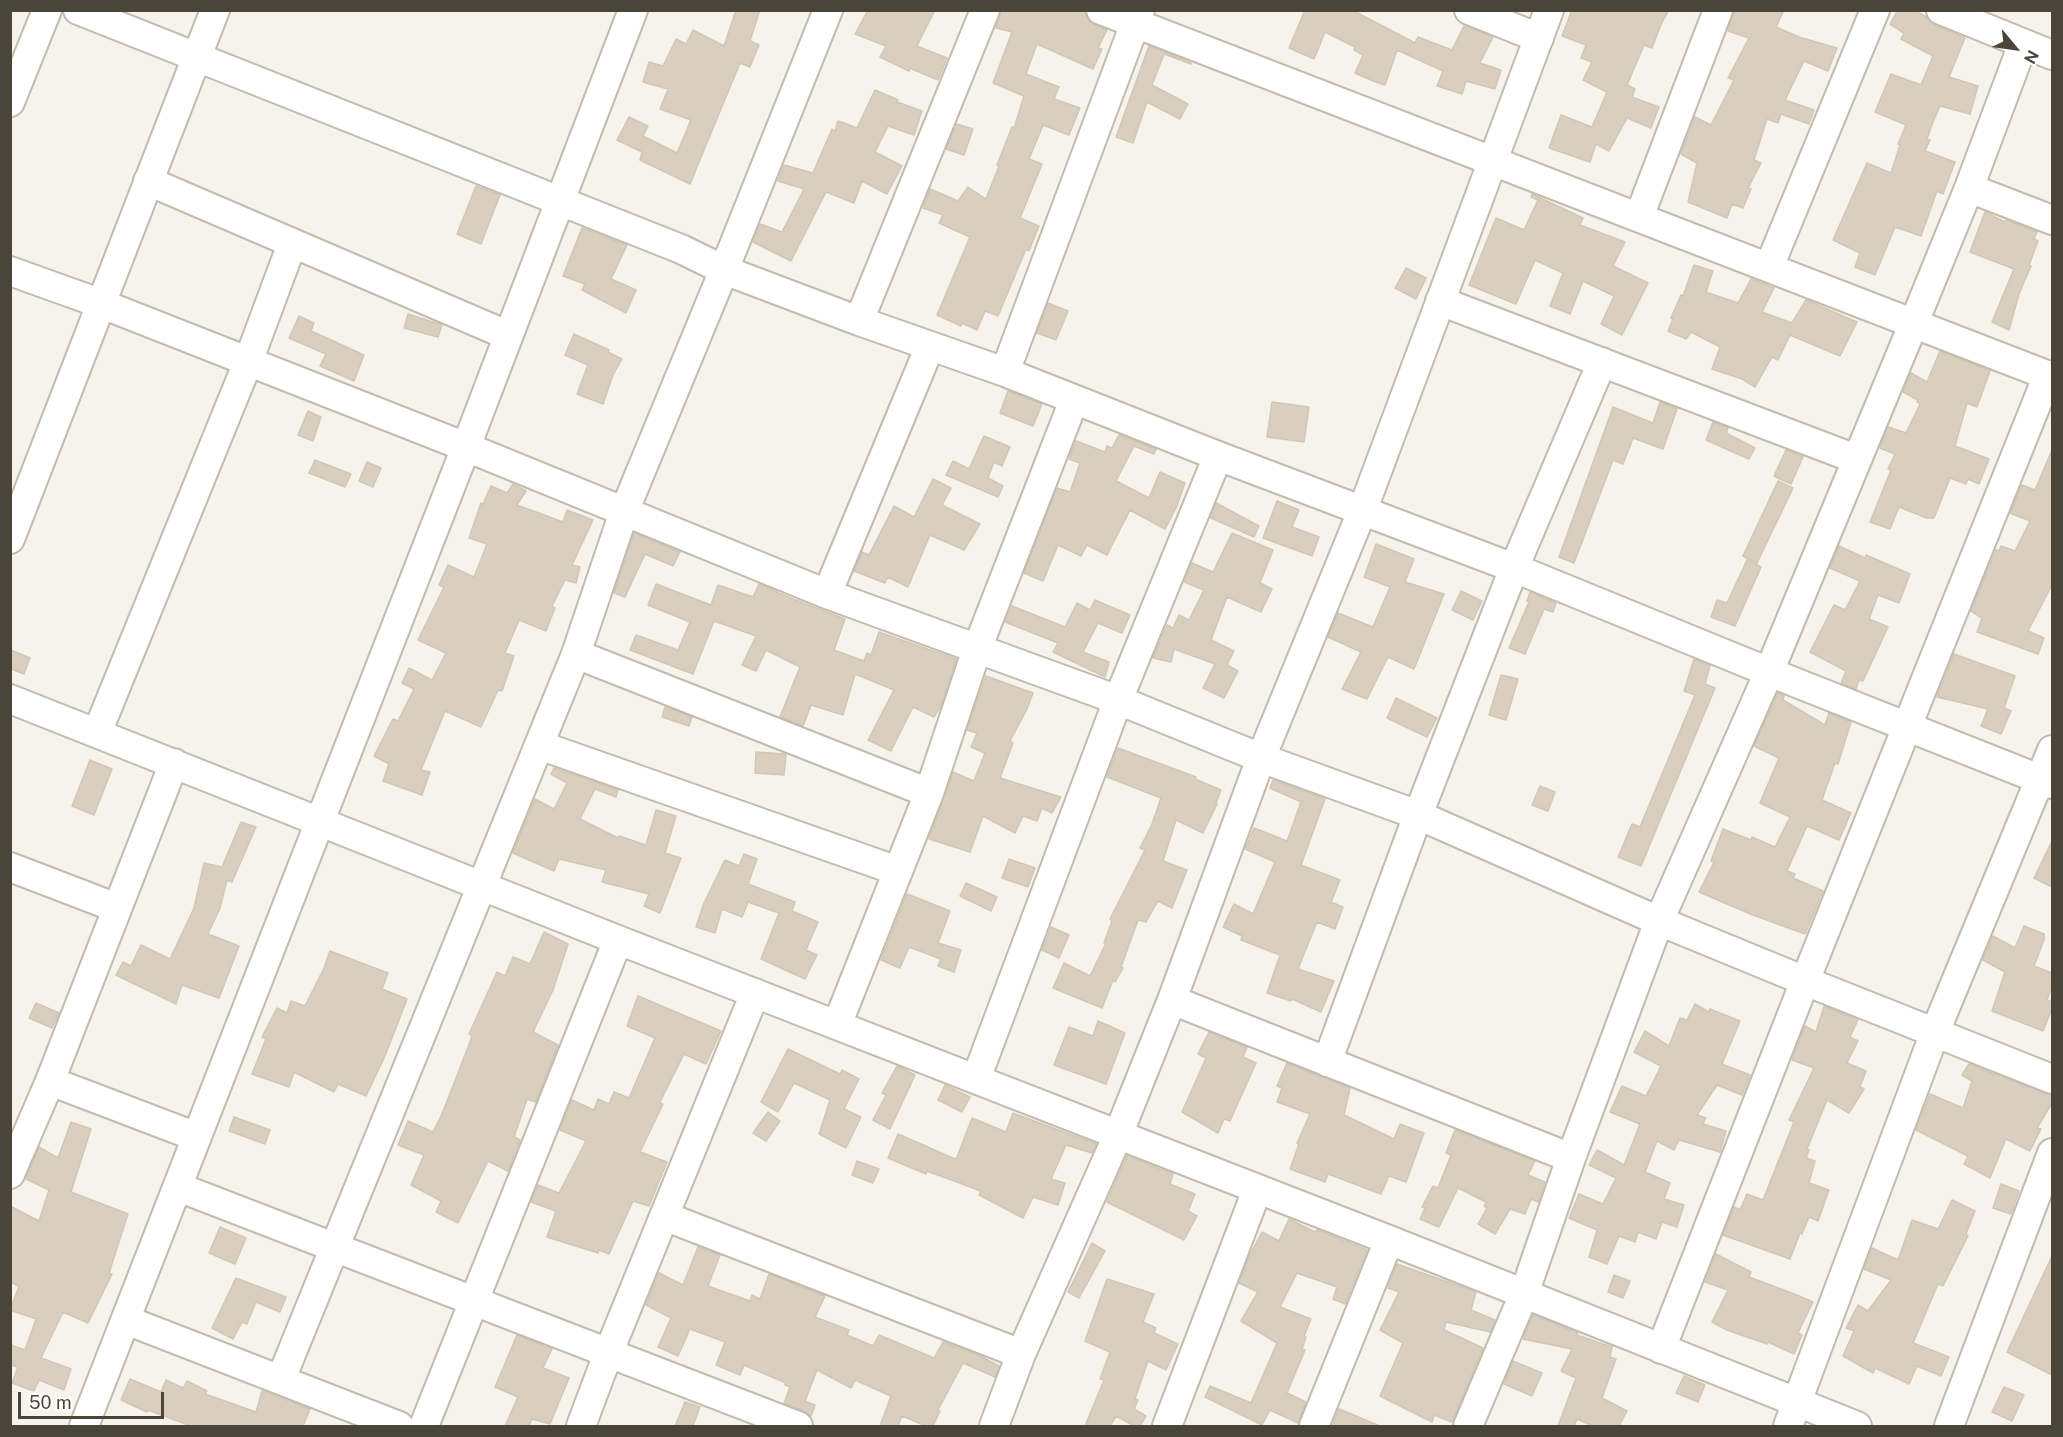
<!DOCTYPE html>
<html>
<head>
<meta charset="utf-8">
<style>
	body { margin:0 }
	#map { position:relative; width:2063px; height:1437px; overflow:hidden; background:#f6f3ec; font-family:"Public Sans",sans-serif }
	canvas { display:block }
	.frame { position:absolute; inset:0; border:12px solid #4b4439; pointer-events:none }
	.north { position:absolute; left:1985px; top:18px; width:60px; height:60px; -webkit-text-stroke:4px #fff; paint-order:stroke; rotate:119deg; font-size:16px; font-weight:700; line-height:24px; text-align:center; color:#4b4439 }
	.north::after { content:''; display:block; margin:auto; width:21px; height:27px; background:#4b4439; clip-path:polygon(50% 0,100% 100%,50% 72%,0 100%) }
	.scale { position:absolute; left:18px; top:1392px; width:146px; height:27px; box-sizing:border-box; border:3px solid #4b4439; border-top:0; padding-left:8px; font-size:18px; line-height:21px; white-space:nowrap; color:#4b4439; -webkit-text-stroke:4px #fff; paint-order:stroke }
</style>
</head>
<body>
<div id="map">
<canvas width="2063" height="1437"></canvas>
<div class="frame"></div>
<div class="north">N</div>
<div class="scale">50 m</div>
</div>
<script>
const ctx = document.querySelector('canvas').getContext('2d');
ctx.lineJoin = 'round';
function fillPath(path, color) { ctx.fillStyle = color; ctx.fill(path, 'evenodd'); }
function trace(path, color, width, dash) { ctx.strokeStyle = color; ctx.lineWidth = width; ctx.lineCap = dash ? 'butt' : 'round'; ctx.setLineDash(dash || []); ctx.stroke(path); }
const building = new Path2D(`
	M736,10H760L750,41L759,45L750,67L740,63L690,184L640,160L642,152L617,140L629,117L648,126L643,136L677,153L691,120L660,109L668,89L643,82L649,62L663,66L676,39L686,44L693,30L724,46Z
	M868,10H935L917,46L947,58L938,80L910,68L909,71L880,57L886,46L855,34Z
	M1001,10H1085L1089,21L1107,30L1098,48L1102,49L1093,69L1037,44L1026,74L1059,87L1054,99L1080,108L1069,135L1043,125L1029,159L1042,164L1020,218L1039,226L1029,251L1026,249L998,316L985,311L977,330L962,323L961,326L937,315L970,237L939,223L943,215L923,208L930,189L958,201L968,187L986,199L999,166L997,165L1012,127L1014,128L1024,96L993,83L1012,32L996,28Z
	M1305,10H1352L1415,43L1418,37L1452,50L1464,26L1493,37L1480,63L1501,70L1495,89L1466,81L1462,94L1437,86L1443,71L1397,50L1385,85L1373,81L1355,73L1363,55L1354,50L1355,47L1325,32L1314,59L1289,48Z
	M1572,10H1669L1662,22L1652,48L1644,45L1627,85L1635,89L1632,97L1659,107L1651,128L1627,118L1609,151L1596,144L1590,162L1549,148L1561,115L1592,127L1607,92L1583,80L1592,62L1581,58L1586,45L1562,36Z
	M1734,10H1784L1776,27L1799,37L1837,48L1828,71L1804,61L1785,100L1814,110L1809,124L1781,114L1778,123L1767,119L1754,160L1761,163L1748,188L1751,189L1743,208L1732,204L1727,218L1688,202L1697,163L1681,154L1695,117L1711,125L1734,80L1728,78L1749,38L1728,31Z
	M1898,10H1913L1927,17L1935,25L1965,38L1949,77L1978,86L1970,114L1940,106L1933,122L1927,139L1930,140L1925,151L1955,162L1943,194L1937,191L1921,236L1895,227L1875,275L1855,267L1860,253L1833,240L1867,163L1891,173L1900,145L1898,144L1906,125L1875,112L1891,74L1921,85L1933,56L1901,39L1904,33L1890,24Z
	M1149,46L1191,63V64L1164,54L1152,85L1188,104L1180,119L1147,102L1133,143L1116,137Z
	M875,90L898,100L897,102L922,111L914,135L888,126L875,152L902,166L887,194L862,181L854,203L826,192L791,261L753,242L760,224L782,232L804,189L778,181L784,165L813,173L832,129L835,131L838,121L857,128Z
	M957,124L973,129L964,155L946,149Z
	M476,186L500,195L481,244L457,234Z
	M1532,194L1583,218L1580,225L1625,242L1613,266L1648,283L1622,335L1601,324L1614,296L1583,281L1570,314L1550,306L1563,273L1535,260L1516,304L1469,285L1496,218L1524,230L1538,200L1531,197Z
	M1985,212L2005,222L2006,220L2037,232L2034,239L2038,241L2029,265L2031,266L2019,294L2009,330L1992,322L2014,269L1970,252Z
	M582,228L627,245L611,279L636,290L626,313L582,290L585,284L563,276Z
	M1694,265L1713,271L1706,292L1738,303L1751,279L1774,288L1762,312L1792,323L1806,300L1857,322L1840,356L1790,335L1778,360L1772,357L1755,387L1742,379L1712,369L1720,347L1691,332L1686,339L1668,331L1673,319L1671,318L1681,295L1683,296Z
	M1406,268L1426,278L1416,299L1395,288Z
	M1048,303L1068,311L1056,340L1037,333Z
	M408,314L442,325L438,337L404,328Z
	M299,316L314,323L311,331L364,355L354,381L320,366L326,354L289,338Z
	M574,334L609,350L608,352L622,359L613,375L603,404L577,394L588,365L565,355Z
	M1940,351L1990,371L1977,407L1967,403L1955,446L1989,459L1979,484L1968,479L1966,484L1950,478L1934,518H1927L1899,507L1890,529L1870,522L1891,470L1888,469L1895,454L1880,448L1888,427L1906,433L1920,404L1917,402L1918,400L1903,392L1911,373L1927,382Z
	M1008,391L1042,404L1033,426L1000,413Z
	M1272,402L1309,407L1304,442L1267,437Z
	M1660,402L1677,409L1663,449L1633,438L1623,464L1613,460L1574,563L1559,557L1613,407L1653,423Z
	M308,411L321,417L313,441L298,435Z
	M1713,422L1728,428L1726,433L1755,448L1749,459L1706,440Z
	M1119,435L1156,449L1154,454L1134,446L1116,481L1149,498L1160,472L1185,483L1176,508L1165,529L1130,510L1107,555L1087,545L1081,556L1058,545L1043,581L1024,573L1057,488L1070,492L1080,463L1069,459L1076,441L1105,452L1107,446L1112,448Z
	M984,436L1010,447L1002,466L994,462L988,478L1003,486L998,497L946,475L953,461L969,469Z
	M1786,450L1803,457L1791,484L1774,476Z
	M2052,450V585L2028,631L2044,638L2038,654L1977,632L1982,618L1971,611L1996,550L1999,551L2001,546L2015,551L2030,521L2010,513L2022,485L2035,490Z
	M315,460L351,474L345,487L309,473Z
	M367,462L381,468L373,487L359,481Z
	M933,479L951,488L942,505L980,524L964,550L930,535L908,587L888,577L885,583L854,571L862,552L869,555L894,506L914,517Z
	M1778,481L1793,488L1757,563L1743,556Z
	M513,484L526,491L517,505L563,522L567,510L593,520L572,565L580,567L576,583L565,580L552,606L555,608L546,631L519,620L505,653L514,656L502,691L498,690L481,727L445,711L421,770L430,772L422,795L383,781L389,764L374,756L393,719L398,721L414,689L402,683L409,668L432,680L446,653L418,640L444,587L439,585L448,565L474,577L487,544L469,538L481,503L483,504L491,486L507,493Z
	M1277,501L1299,510L1292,527L1319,537L1312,556L1263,538Z
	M1216,503L1259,526L1254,537L1211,518Z
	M634,533L680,552L673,566L645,554L625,597L614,593Z
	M1232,533L1273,550L1260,583L1272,589L1261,612L1227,597L1211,640L1234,651L1227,665L1238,671L1224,698L1203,688L1215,664L1174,649L1171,662L1153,658L1167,625L1173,628L1179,615L1189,620L1204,590L1184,582L1192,563L1213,572Z
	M1376,544L1414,559L1405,582L1444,594L1414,669L1388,657L1367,699L1342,689L1361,652L1328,637L1338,613L1373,627L1390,587L1364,577Z
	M1839,546L1865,558L1866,555L1910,574L1899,603L1878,595L1869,619L1888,627L1863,681L1859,680L1856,689L1841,683L1846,671L1810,652L1834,605L1845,610L1860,581L1830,568Z
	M1747,560L1761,567L1735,626L1711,617L1717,600L1727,603Z
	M656,584L711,605L718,585L753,597L759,584L788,597L845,619L834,650L864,661L867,653L871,655L879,632L956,659L941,706L934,717L913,707L891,751L868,740L894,690L855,674L843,715L811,705L803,726L780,717L800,667L766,650L756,671L742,665L756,636L714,621L693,674L630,650L636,635L678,650L690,622L648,605Z
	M1461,591L1482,601L1473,620L1452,610Z
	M1530,592L1556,603L1553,612L1544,609L1525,654L1509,648L1529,602L1527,601Z
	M1095,600L1130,615L1122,633L1098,623L1083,652L1109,662L1105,677L1053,652L1058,643L1005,622L1012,606L1065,627L1077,603L1090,610Z
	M11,650L30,658L24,674L11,669Z
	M1954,654L2015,676L2004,708L2011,711L2001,734L1981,726L1988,709L1937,697Z
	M1694,659L1710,666L1705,684L1715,688L1641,866L1618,857L1632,824L1640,827L1695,695L1684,691Z
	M1501,675L1518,679L1506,720L1489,715Z
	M986,676L1033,693L1027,709L1010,741L1013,743L1000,778L1061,797L1052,813L1042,808L1037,821L1023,816L1015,833L983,816L970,852L929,839L953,772L974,781L985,753L971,747L977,733L967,730Z
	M1778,693L1784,696L1783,700L1825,725L1829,713L1851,722L1838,764L1835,763L1822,800L1851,813L1839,840L1807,826L1787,871L1795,874L1793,878L1823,891L1805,934L1753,915L1699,892L1714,862L1711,861L1723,829L1751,840L1752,837L1775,847L1790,817L1760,803L1779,758L1754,746Z
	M1396,698L1437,718L1427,737L1387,718Z
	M665,707L692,717L689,726L662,717Z
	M1118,748L1196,777L1195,779L1221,790L1216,803L1217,804L1203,833L1176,820L1163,861L1187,870L1172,908L1158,901L1146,922L1138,920L1121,967L1123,968L1115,982L1113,980L1102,1008L1053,988L1064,963L1090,976L1106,943H1104L1112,921L1110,919L1145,850L1140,848L1152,824L1161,798L1107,777Z
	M756,752L786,754L784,775L755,773Z
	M90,760L112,769L94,815L72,806Z
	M554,768L618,790L616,797L595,789L580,819L618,838L619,836L646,845L656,810L676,816L665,853L681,858L660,913L644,906L649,894L602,882L606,870L559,859L554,871L513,853L535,799L554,809L567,783L551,774Z
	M1273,780L1325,799L1301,865L1340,880L1331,902L1343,907L1335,929L1317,922L1298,969L1334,981L1321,1012L1292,999L1291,1001L1267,993L1280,955L1241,940L1242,936L1223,927L1234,904L1253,914L1275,862L1245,849L1254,828L1287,841L1301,802L1270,788Z
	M1540,786L1555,792L1548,811L1532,805Z
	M241,822L256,827L232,882L227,880L220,908L208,934L239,946L219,998L182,985L176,1004L116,975L123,962L131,966L141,945L170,959L194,908L204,863L222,867Z
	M2052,841V887L2034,878Z
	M744,854L757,859L748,884L795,902L792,911L818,922L806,950L817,955L805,979L761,959L779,913L748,902L742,917L722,909L715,933L696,927L704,903L725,860L739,866Z
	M1009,859L1035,868L1028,887L1002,878Z
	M966,883L997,897L991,911L960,896Z
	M907,894L950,911L938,943L961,950L954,972L938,966L941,959L909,947L900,968L881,960Z
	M2024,926L2044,934V940L2034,966L2052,973V986L2047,1000L2052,1002V1009L2043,1031L1992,1011L2005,972L1983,960L1993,936L2015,948Z
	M1051,927L1069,935L1059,958L1042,950Z
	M544,932L568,944L553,990L533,1032L558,1045L536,1102L527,1099L514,1137L520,1140L508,1171L488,1161L458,1223L436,1212L441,1201L411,1185L424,1155L398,1145L408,1121L433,1132L442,1114L470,1042L472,1036L469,1034L497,972L505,976L513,957L530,964Z
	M330,951L388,973L382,989L407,999L385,1056L366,1096L338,1084L334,1092L294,1072L289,1087L252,1074L266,1039L262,1037L277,1008L287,1013L291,1001L305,1006L324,968Z
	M638,996L721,1031L706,1064L684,1054L660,1102L663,1104L640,1152L667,1162L649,1206L633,1201L609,1254L599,1250L598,1253L547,1237L556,1211L531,1202L538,1185L559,1193L586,1141L560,1130L572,1100L594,1110L598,1099L609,1104L614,1092L629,1098L655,1038L627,1026Z
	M36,1003L59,1013L52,1028L29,1018Z
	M1695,1004L1709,1012L1710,1009L1740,1021L1722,1064L1750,1075L1742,1095L1717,1085L1697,1115L1706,1118L1703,1124L1726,1131L1720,1152L1679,1140L1674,1150L1657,1141L1645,1172L1670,1183L1664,1199L1684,1205L1677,1227L1662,1222L1656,1239L1638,1232L1635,1242L1619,1236L1607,1264L1589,1257L1597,1230L1569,1218L1579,1194L1603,1204L1616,1178L1589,1165L1597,1150L1624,1165L1640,1124L1610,1112L1622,1086L1646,1096L1661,1066L1634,1052L1645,1031L1669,1046L1680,1018L1687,1020Z
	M1824,1006L1858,1020L1850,1037L1858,1041L1847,1063L1866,1071L1860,1087L1864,1089L1849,1113L1827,1100L1807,1149L1809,1150L1806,1158L1815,1161L1809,1183L1829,1190L1818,1221L1809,1217L1802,1234L1800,1233L1790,1259L1723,1235L1734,1207L1740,1210L1747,1194L1763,1200L1794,1122L1789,1120L1814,1068L1792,1060L1805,1026L1816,1032Z
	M1098,1021L1125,1033L1106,1084L1054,1065L1069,1027L1093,1036Z
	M1209,1032L1247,1047L1243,1057L1256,1063L1230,1121L1224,1119L1218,1133L1182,1112L1206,1058L1198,1054Z
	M788,1049L840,1074L842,1070L859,1079L844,1109L861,1117L846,1148L819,1134L830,1100L794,1083L778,1112L761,1102Z
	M1287,1063L1350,1088L1344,1115L1394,1139L1400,1124L1424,1133L1406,1182L1389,1176L1381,1194L1328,1174L1325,1182L1290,1169L1299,1144L1297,1143L1310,1114L1277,1102L1282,1088L1277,1086Z
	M1969,1064L2046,1094L2052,1095V1103L2037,1128L2041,1129L2030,1151L2006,1139L1990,1178L1964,1164L1968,1156L1916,1130L1930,1094L1963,1108L1972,1081L1962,1075Z
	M897,1066L915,1075L890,1129L873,1120L886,1095L882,1093Z
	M945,1085L970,1097L962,1112L938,1100Z
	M768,1112L780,1121L766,1141L753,1133Z
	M1013,1113L1096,1144L1092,1153L1066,1145L1051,1179L1065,1183L1058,1205L1033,1197L1023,1218L979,1195L981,1191L927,1171L926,1174L888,1158L898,1134L955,1159L957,1157L972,1118L1006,1132Z
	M234,1117L270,1130L265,1144L229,1131Z
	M71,1122L91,1129L71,1192L128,1214L109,1273L112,1274L88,1323L63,1312L41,1358L71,1369L64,1390L39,1380L34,1391L12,1383L18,1367L10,1365V1345L25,1350L36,1319L10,1310L19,1286L10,1282V1206L39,1221L49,1190L26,1179L39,1147L58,1158Z
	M1455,1130L1535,1161L1528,1175L1545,1182L1538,1202L1531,1199L1525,1214L1510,1209L1495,1234L1478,1224L1487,1208L1484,1206L1486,1202L1458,1188L1439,1227L1420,1219L1425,1208L1422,1207L1433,1186L1438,1188L1451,1155L1446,1153Z
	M1127,1156L1173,1174L1170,1184L1195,1194L1188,1211L1197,1216L1184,1240L1107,1202Z
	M857,1161L879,1169L873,1183L852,1175Z
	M2001,1184L2019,1191L2011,1214L1993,1208Z
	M1952,1200L1975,1211L1966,1234L1968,1236L1943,1286L1938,1284L1913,1343L1949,1357L1941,1376L1917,1366L1909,1384L1875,1368L1873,1373L1843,1356L1854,1331L1846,1328L1858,1305L1868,1311L1891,1280L1864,1269L1872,1248L1898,1260L1912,1220L1938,1229Z
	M1289,1219L1315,1232L1317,1230L1367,1250L1345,1304L1333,1299L1337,1287L1297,1273L1280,1307L1311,1319L1304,1336L1306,1337L1302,1349L1305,1350L1287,1393L1306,1402L1298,1423L1270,1410L1262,1425L1205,1397L1210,1386L1251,1403L1277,1343L1241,1321L1258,1292L1239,1283L1250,1255L1262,1232L1279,1241Z
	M220,1227L246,1238L235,1264L209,1253Z
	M1092,1243L1105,1251L1079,1298L1068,1292Z
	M698,1247L720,1255L708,1286L750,1301L752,1295L760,1299L769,1274L825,1296L815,1317L849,1330L847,1335L873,1346L879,1335L934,1358L943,1342L980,1356L999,1366L995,1377L963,1363L938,1410L940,1411L933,1426H926L902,1416L898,1426H880L891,1396L855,1380L851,1388L817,1370L805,1401L815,1405L811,1416L804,1411L784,1403L790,1387L785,1385L786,1383L744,1365L740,1375L716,1365L725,1342L690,1329L678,1356L658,1347L671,1318L646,1305L659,1273L683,1285Z
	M1716,1254L1751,1272L1749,1277L1797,1295L1813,1302L1798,1333L1802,1335L1794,1354L1768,1342L1767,1344L1727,1330L1712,1322L1728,1290L1705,1282Z
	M2052,1256V1375L2007,1352Z
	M1397,1264L1476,1292L1471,1310L1495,1320L1490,1332L1446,1322L1444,1330L1483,1348L1452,1422L1434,1415L1432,1422L1380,1396L1403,1343L1380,1330L1399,1292L1388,1288Z
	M1614,1275L1630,1281L1623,1298L1608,1292Z
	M236,1278L286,1297L280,1312L256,1302L247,1324L242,1322L233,1339L212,1328Z
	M1107,1279L1154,1294L1143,1322L1156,1328L1154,1333L1178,1344L1166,1370L1148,1361L1135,1399L1138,1400L1134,1409L1146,1416L1140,1426H1134L1116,1416L1110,1426H1085L1104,1380L1100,1379L1110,1352L1085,1341Z
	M1533,1315L1578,1333L1577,1335L1612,1347L1610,1357L1616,1359L1602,1398L1627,1411L1619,1426H1593L1577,1419L1574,1426H1558L1576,1378L1561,1371L1572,1349L1523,1339Z
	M517,1335L552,1349L543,1368L569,1378L550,1424L532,1419L529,1426H505L518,1397L495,1387Z
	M1513,1361L1542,1373L1532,1396L1504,1384Z
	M1684,1376L1705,1385L1698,1402L1676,1393Z
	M130,1379L161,1392L166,1380L183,1388L187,1381L207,1391L205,1394L256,1412L262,1391L310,1409L303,1426H191L148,1410L147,1412L121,1400Z
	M2004,1387L2024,1395L2012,1421L1992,1412Z
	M685,1402L700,1407L693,1426H675Z
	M1339,1409L1380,1426H1332Z`);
fillPath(building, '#d8cfc1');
trace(building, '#d3c7b4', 1.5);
const minor = new Path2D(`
	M78,10L681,249L724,270L859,321L1005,372L1218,456L1514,568L1769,672L2052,784
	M1101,10L2052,377
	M1469,10L1539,38
	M1941,10L2052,55
	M10,102L47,10
	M148,181L507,335
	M1969,188L2052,220
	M1639,217L1718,10
	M1769,267L1875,10
	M10,271L102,304L466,447L827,594L1118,700L1261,758L1418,815L1659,921L1805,981L2052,1079
	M1440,301L1856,459
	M859,321L985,10
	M1005,372L1140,10
	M10,539L215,10
	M827,594L930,346
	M576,654L929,793
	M10,699L618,940L1389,1240L1857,1426
	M97,733L248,362L292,244
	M539,745L898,871
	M10,867L117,908
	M1172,1000L1571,1158
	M837,1025L929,793L977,649L1074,400
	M1327,1062L1418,815L1514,568L1602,362
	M976,1079L1118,700L1218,456
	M50,1081L197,1137
	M10,1174L50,1081L174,763
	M178,1187L798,1426
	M664,1216L1021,1354
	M126,1320L399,1426
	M1661,1349L1805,981L2048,375
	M281,1379L576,654L624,512L724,270L828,10
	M84,1426L466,447L633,10
	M424,1426L618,940
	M581,1426L608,1354L755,993
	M994,1426L1021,1354L1118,1135L1172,1000L1261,758L1363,509L1549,10
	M1167,1426L1257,1190
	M1314,1426L1389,1240
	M1468,1426L1524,1294L1571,1158L1659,921L1769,672L1913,325L1969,188L2023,44
	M1788,1426L1935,1032L2052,750
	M1949,1426L2052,1153`);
trace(minor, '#c2bbae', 32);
trace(minor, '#fff', 28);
</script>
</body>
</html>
